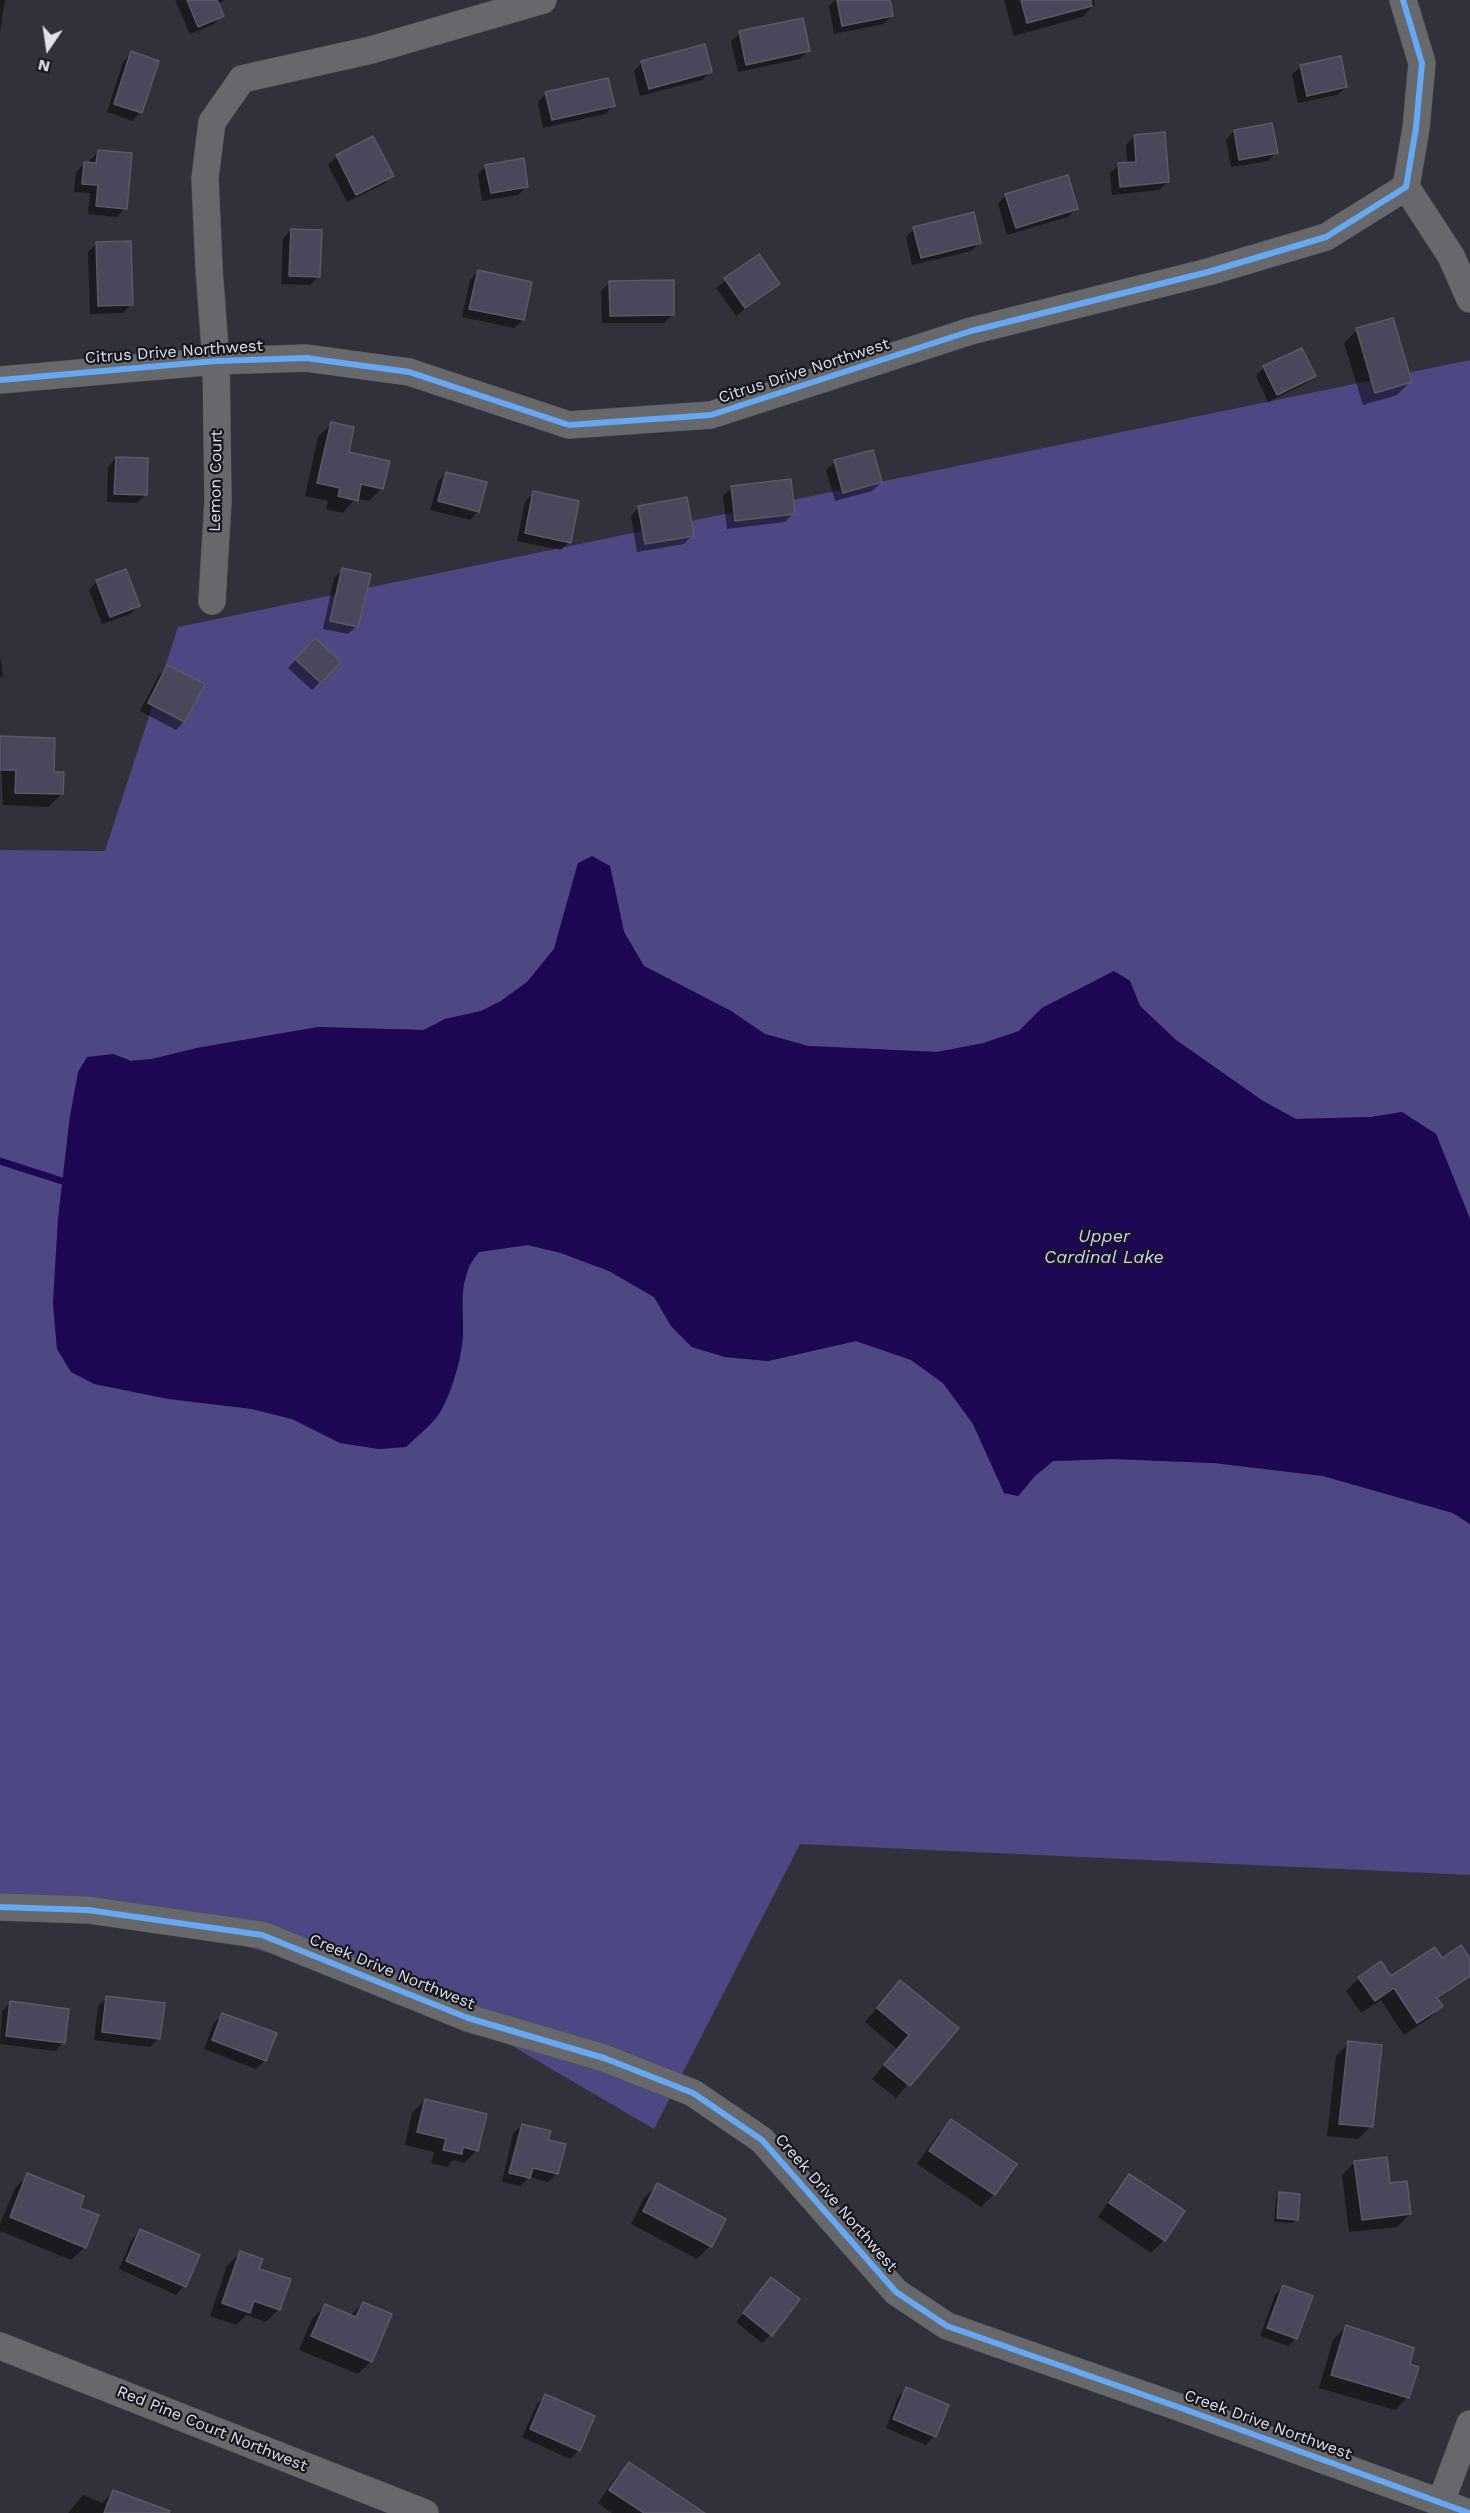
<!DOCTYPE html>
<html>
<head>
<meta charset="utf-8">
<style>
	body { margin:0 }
	#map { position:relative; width:1470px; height:2513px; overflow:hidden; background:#31313b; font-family:"Work Sans",sans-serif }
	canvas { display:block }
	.north { position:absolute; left:18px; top:18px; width:60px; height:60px; -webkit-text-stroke:4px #16161e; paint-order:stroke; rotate:193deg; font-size:16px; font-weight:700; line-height:24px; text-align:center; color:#e0e0ec }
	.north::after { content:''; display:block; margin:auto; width:21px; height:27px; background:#e0e0ec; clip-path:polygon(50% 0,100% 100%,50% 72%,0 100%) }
</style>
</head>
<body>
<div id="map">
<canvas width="1470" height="2513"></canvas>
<div class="north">N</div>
</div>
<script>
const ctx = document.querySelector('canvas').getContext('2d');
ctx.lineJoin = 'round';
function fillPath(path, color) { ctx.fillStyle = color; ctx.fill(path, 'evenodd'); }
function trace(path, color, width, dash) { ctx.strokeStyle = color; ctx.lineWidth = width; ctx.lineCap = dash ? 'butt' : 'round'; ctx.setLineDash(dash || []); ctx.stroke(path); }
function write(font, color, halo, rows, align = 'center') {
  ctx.font = font + ' "Work Sans",sans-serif'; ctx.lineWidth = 4.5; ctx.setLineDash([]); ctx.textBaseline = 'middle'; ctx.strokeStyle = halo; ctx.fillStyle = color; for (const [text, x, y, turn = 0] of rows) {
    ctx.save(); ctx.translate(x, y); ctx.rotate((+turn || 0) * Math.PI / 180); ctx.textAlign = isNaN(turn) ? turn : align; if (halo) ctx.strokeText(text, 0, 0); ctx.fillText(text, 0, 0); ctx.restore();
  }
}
fillPath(new Path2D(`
	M1470,360V1219L1436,1134L1402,1112L1371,1117L1296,1119L1263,1101L1176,1040L1140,1006L1130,981L1114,971L1042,1008L1019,1031L984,1043L937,1052L808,1046L765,1034L731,1011L644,966L624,932L610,866L578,863L554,949L527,982L501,1001L481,1011L445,1019L424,1030L318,1027L197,1048L152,1059L131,1061L113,1054L70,1116L58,1219L53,1303L57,1349L252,1409L292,1419L340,1443L379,1449L406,1447L439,1414L463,1336L462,1291L470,1263L479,1252L527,1245L561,1253L609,1271L654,1297L671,1326L692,1347L725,1357L768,1361L856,1341L911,1360L943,1383L973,1424L1005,1493L1018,1496L1035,1476L1053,1461L1113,1459L1214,1463L1323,1476L1453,1513L1470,1524V1875L800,1844L654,2129L432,1999L170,1925L0,1910V850L105,851L178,627Z`), '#4d4784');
fillPath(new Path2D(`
	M592,856L610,866L624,932L644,966L731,1011L765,1034L808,1046L937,1052L984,1043L1019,1031L1042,1008L1114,971L1130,981L1140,1006L1176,1040L1263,1101L1296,1119L1371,1117L1402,1112L1436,1134L1470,1219V1524L1453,1513L1323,1476L1214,1463L1113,1459L1053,1461L1035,1476L1018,1496L1004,1493L973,1424L943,1383L911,1360L856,1341L768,1361L725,1357L692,1347L671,1326L654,1297L609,1271L561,1253L528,1245L479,1252C457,1277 464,1305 463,1335C462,1358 451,1395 439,1414C431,1426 416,1437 406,1447L379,1449L340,1443L292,1419L252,1409L168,1399L94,1384L71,1372L57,1349L53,1303L58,1219L70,1116L78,1072L87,1057L113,1054L131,1061L152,1059L197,1048L318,1027L424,1030L445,1019L481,1011L501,1001L527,982L554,949L578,863Z`), '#1e0752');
fillPath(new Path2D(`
	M0,0H5L0,32Z
	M175,0H225L217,4L222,15L214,24L190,34Z
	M835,0H889L892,16L883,24L834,34L829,6Z
	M1004,0H1094L1095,4L1082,17L1014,36Z
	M740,33L808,51L799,59L738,72L731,41Z
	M132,53L141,112L132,121L107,112L123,62Z
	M642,62L711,71L702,80L640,96L634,71Z
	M1301,66L1346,87L1337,95L1298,103L1292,75Z
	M546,93L613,106L605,114L543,128L538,102Z
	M1234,131L1276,152L1268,161L1231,167L1226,140Z
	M1134,136L1168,182L1159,190L1112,195L1110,173L1119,165L1127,164L1126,145Z
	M373,138L392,176L384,184L347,202L328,165L337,156Z
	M98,152L125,208L117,217L88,214L90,193L74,192L76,172L85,163L89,164L90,160Z
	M486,166L527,186L518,195L482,201L478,174Z
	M1006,195L1077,208L1068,217L1007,235L998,204Z
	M914,229L980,242L971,251L912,265L906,237Z
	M291,230L319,276L310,285L281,284L283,239Z
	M97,243L131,304L123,313L90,314L88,252Z
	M759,256L778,284L736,316L716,288Z
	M478,271L530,283L523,320L514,328L462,317L470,280Z
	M610,282L673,314L664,323H602L601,291Z
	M1357,330L1410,382L1397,395L1363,405L1344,343Z
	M1264,367L1314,376L1305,384L1268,402L1256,376Z
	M331,424L347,453L382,488L369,501L356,498L343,513L326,509L328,501L305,496L318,437Z
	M116,458L145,495L137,503L107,502L108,467Z
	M835,462L881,482L872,491L835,501L826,470Z
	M446,473L478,511L470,520L430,510L438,482Z
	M731,488L793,513L785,522L727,529L723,496Z
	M534,493L569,542L561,550L517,541L525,501Z
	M639,507L692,535L684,544L637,552L631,516Z
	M342,570L357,626L348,634L323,629L334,578Z
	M97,581L139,605L130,614L102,624L89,590Z
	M315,640L320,682L312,690L288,668Z
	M0,655L3,675L0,678Z
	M167,667L184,721L176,730L140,711L159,675Z
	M0,737L52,773L62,794L48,807L3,805Z
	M1442,1960L1470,1962V1976L1437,2000L1441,2006L1428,2019L1404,2035L1381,2000L1361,2013L1346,1991L1359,1978H1390Z
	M900,1982L956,2028L896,2098L872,2079L897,2049L865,2022Z
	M107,1998L159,2038L150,2047L94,2040L98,2006Z
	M11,2002L63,2043L55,2051L0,2044L2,2011Z
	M223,2014L265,2060L256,2069L204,2049L214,2023Z
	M1349,2043L1371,2126L1358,2139L1327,2136L1336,2056Z
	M425,2100L477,2150L464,2163L453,2160L447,2167L431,2163L434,2152L405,2145L412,2113Z
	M951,2121L994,2194L981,2207L917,2164L938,2134Z
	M522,2125L546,2141L557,2173L548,2182L529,2177L520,2186L502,2182L513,2134Z
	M1355,2162L1389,2185L1410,2214L1397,2227L1349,2232L1342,2175Z
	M28,2175L78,2208L85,2247L71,2260L0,2231V2224L15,2188Z
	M1130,2176L1164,2240L1151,2253L1098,2217L1117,2189Z
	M657,2185L710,2246L697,2259L631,2224L644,2198Z
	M1280,2194L1296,2220L1292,2223L1274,2222L1276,2198Z
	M141,2230L198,2256L184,2286L176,2295L119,2269L132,2239Z
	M240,2253L257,2270L279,2309L266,2322L246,2315L236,2325L210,2316L227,2266Z
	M771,2279L770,2335L762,2343L736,2322Z
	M1283,2287L1296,2338L1288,2346L1260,2336L1275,2295Z
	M363,2303L371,2361L358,2374L299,2350L312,2319L325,2306L350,2316Z
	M1346,2327L1408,2365V2397L1395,2410L1319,2388L1333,2340Z
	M907,2389L934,2436L926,2445L886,2428L898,2397Z
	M546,2396L579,2450L570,2459L522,2437L537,2404Z
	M629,2464L691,2513H612L598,2503L616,2477Z
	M113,2492L167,2513H68L83,2495L102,2503Z`), '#0007');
trace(new Path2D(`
	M0,1161L62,1181`), '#1e0752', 7);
const building = new Path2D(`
	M187,0H217L224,16L198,27Z
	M837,0H890L893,16L842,26Z
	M1021,0H1091L1092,6L1027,23Z
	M803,18L810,51L746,65L739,31Z
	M705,44L712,72L649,89L641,61Z
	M131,51L159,61L142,113L114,104Z
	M1341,56L1347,87L1307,96L1300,65Z
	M608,78L615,106L552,120L545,92Z
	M1272,123L1278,153L1239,160L1234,130Z
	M1165,132L1169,182L1120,187L1118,163L1136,162L1134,135Z
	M373,136L394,176L356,195L336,155Z
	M98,150L132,153L127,209L96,206L98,185L82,184L84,162L96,163Z
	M524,158L528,187L491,193L485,165Z
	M1068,175L1078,209L1016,228L1005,194Z
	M974,212L981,243L921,258L913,227Z
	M291,229L322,230L320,277L289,276Z
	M131,241L133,305L98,306L96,242Z
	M759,254L780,284L745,308L724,278Z
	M478,270L532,282L524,320L469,309Z
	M674,280V315L610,316L609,281Z
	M1393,318L1412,382L1375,393L1356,328Z
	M1302,348L1316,376L1277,395L1263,366Z
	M331,422L354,427L349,452L390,461L383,489L361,484L358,501L338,496L340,488L317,483Z
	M873,450L882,482L843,493L834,460Z
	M116,457L148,458L147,495L114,494Z
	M446,472L487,482L479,512L438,501Z
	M791,479L795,514L735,521L731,486Z
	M533,491L579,501L571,543L525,533Z
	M687,497L694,536L645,544L638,506Z
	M342,568L371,574L358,627L330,621Z
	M126,569L140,606L110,617L96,580Z
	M315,638L341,662L321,683L295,659Z
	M167,665L205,684L185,722L148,703Z
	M0,736L55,738L54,772H64L63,794L15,793L16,770H0Z
	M1461,1945L1470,1959V1976L1437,1998L1443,2006L1417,2023L1394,1988L1375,2001L1358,1977L1381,1961L1391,1976L1435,1947L1442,1958Z
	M900,1980L959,2028L910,2086L884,2065L909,2035L877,2008Z
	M106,1996L165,2003L160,2039L102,2032Z
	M10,2001L69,2009L65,2043L6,2036Z
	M222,2013L277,2033L266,2061L212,2040Z
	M1348,2041L1382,2045L1373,2127L1339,2124Z
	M425,2099L487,2114L478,2151L463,2147L462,2154L443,2150L446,2139L417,2132Z
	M951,2119L1017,2164L995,2195L929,2151Z
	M522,2124L551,2131L548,2140L566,2144L558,2174L533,2168L530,2178L509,2173Z
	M1387,2157L1390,2183L1407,2181L1411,2214L1362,2220L1354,2161Z
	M27,2173L84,2196L80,2208L99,2215L86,2248L10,2217Z
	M1129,2174L1185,2211L1165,2241L1109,2203Z
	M657,2183L726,2219L712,2247L643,2211Z
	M1279,2192L1300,2194L1298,2220L1277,2218Z
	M140,2229L200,2255L186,2287L126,2261Z
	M240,2251L263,2259L259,2269L291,2279L280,2310L254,2301L250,2313L222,2303Z
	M771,2277L800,2299L772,2336L743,2313Z
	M1283,2285L1313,2296L1297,2339L1267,2328Z
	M363,2302L392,2314L372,2362L311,2336L325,2304L356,2317Z
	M1346,2325L1414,2348L1410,2364L1419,2367L1409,2398L1331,2375Z
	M906,2387L949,2405L936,2437L893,2419Z
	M545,2394L595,2416L580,2451L530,2429Z
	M629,2462L705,2513H644L609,2490Z
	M113,2490L170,2511L169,2513H104Z`);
fillPath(building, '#49475b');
trace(building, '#5a5a62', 1.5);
const street = new Path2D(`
	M1406,187L1451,256L1470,299
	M0,380L216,361L306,358L409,372L569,425L711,415L971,331L1208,272L1326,237L1406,187L1416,128L1422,63L1403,0
	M212,601L218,501L216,361L209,269L205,178L212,122L242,79L371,50L543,0
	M0,1907L88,1910L262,1935L468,2018L604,2058L693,2093L762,2140L896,2292L947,2326L1181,2408L1469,2513
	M0,2346L425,2513
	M1441,2502L1470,2424`);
trace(street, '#4e4e56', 28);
trace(street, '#67686c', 27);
trace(new Path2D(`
	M0,380L216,361L306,358L409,372L569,425L711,415L971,331L1208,272L1326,237L1406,187L1416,128L1422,63L1403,0
	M0,1907L88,1910L262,1935L468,2018L604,2058L693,2093L762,2140L896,2292L947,2326L1181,2408L1469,2513`), '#66a8f1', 6);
write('16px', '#e0e0ec', '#16161e', [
	["Citrus Drive Northwest",174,352,-4],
	["Citrus Drive Northwest",804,371,-18],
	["Lemon Court",216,481,-89],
	["Creek Drive Northwest",392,1972,22],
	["Creek Drive Northwest",836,2203,49],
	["Creek Drive Northwest",1268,2425,20],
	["Red Pine Court Northwest",212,2429,22]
]);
write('italic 18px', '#cecefc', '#16161e', [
	["Upper",1104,1237],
	["Cardinal Lake",1104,1258]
]);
</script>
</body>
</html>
